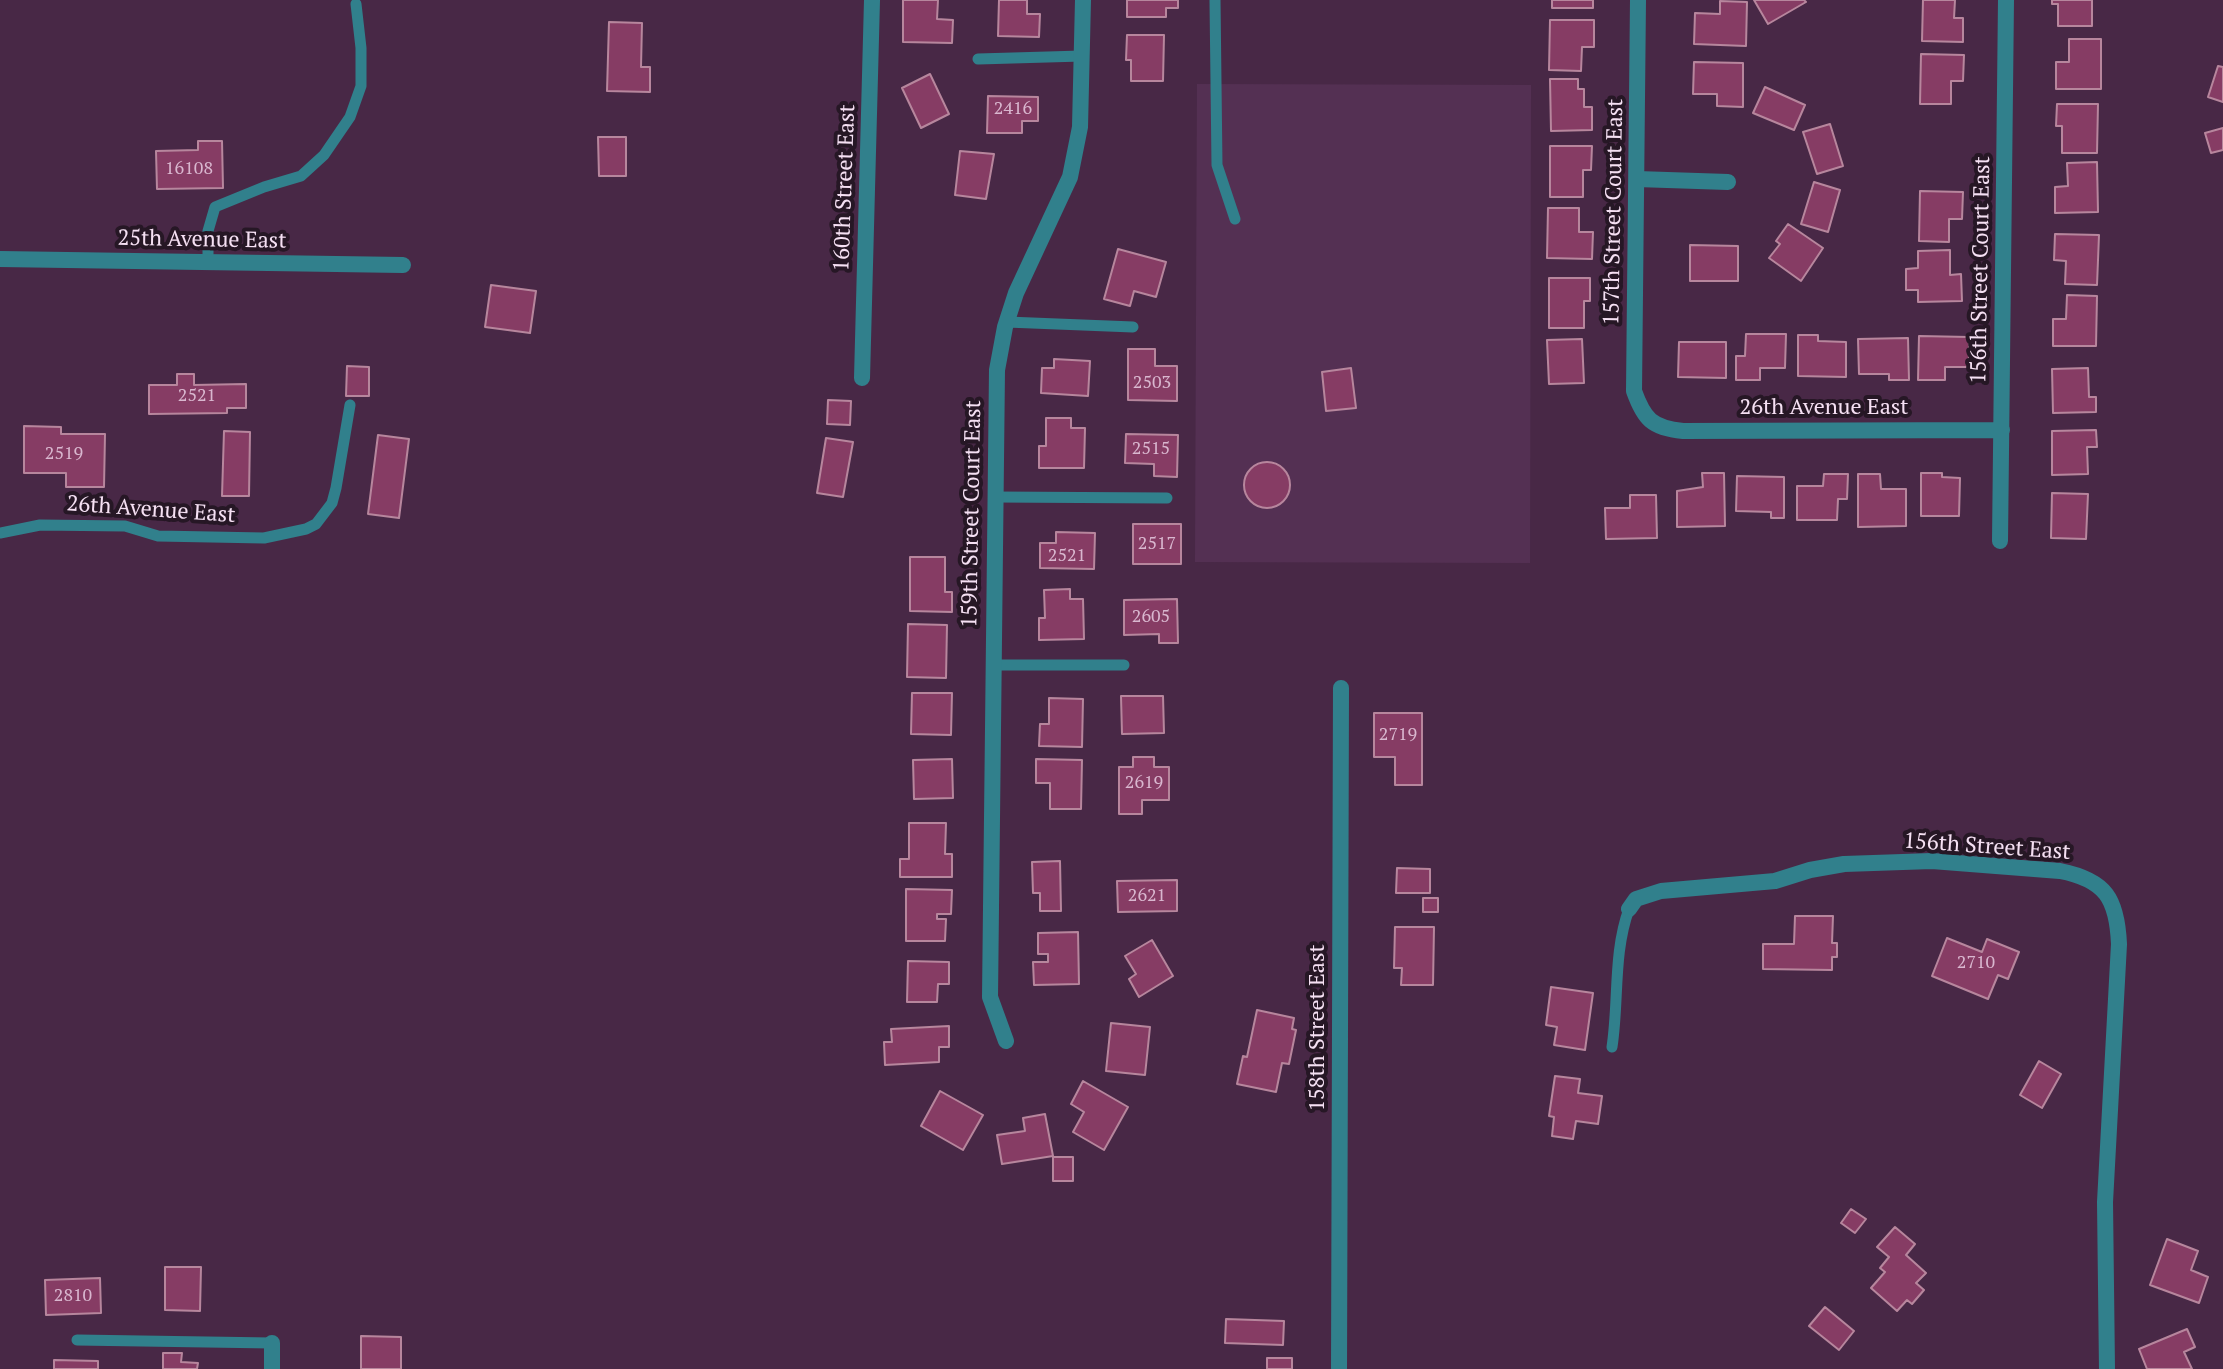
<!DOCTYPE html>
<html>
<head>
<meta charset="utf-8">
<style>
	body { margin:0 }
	canvas { display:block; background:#482846 }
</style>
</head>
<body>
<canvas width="2223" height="1369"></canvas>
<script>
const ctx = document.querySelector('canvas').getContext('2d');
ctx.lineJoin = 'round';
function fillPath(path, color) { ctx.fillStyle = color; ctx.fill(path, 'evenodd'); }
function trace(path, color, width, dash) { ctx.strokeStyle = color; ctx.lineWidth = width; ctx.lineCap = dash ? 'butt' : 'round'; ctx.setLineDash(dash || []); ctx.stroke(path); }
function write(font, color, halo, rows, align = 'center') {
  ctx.font = font + ' "PT Serif",serif'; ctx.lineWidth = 8; ctx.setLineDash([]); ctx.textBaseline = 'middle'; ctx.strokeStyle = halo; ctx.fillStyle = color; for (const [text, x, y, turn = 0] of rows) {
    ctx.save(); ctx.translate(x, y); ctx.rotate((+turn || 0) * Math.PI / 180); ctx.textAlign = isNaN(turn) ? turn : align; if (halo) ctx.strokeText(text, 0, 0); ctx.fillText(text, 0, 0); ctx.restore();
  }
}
fillPath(new Path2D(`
	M1197,84L1531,85L1530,563L1195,562Z`), '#543053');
const building = new Path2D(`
	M903,0H938L937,19L953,20L952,43L903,42Z
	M999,0H1027V14H1040L1039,37L998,36Z
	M1127,0H1178V8H1166V17H1127Z
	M1552,0H1593V8H1552Z
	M1754,0H1804L1806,2L1768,24Z
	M1923,0H1955L1954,18H1963V42L1922,41Z
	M2052,0H2092V26H2058V4H2052Z
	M1720,1L1747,2L1746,46L1694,44L1695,13L1720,14Z
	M1550,20H1594V47H1582L1581,71L1549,70Z
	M609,22L642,23L641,67H650V92L607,91Z
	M1127,35H1164L1163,81H1131V60H1126Z
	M2069,39H2101V89H2056V62H2069Z
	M1921,54L1964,55L1963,81H1951V104H1920Z
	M1694,62L1743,63V107L1717,106V94H1693Z
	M2218,66L2223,67V102L2208,97Z
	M930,74L949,114L921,128L902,88Z
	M1550,79H1578V89H1584V107H1592V130L1551,131Z
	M1765,87L1805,105L1794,130L1753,113Z
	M988,96L1038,97V121H1022V133H987Z
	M2057,104H2098L2097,153H2062V126H2056Z
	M1830,124L1843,166L1817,174L1803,132Z
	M2223,128V150L2211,153L2205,133Z
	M598,137H626V176H599Z
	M198,141H222L223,188L157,189L156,151L198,150Z
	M1550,146H1592L1591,170H1583V197H1550Z
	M960,151L994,154L986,199L955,195Z
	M2097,162L2098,212L2055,213V187L2068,186L2067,163Z
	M1814,182L1840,190L1828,232L1801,224Z
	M1920,191L1963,192L1962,219H1949V242L1919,241Z
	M1548,208H1579V232H1593L1592,259L1547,258Z
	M1788,224L1823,248L1801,281L1769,258L1780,244L1776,241Z
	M2055,234L2099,235L2097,285L2065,284L2066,261L2054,260Z
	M1690,245L1738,246V281H1690Z
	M1118,249L1166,262L1156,297L1134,291L1130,306L1104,299Z
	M1950,250V275L1961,274L1962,301L1918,302V290H1906V269L1918,268V251Z
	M1549,278H1590V301H1584V328H1549Z
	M491,285L536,291L530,333L485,327Z
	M2067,295L2097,296L2096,346H2053V319H2066Z
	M1746,334H1786L1785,368H1760V380H1736V356H1745Z
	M1798,335H1818V341L1846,342V377L1798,376Z
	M1919,336L1969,337V367H1945V380H1918Z
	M1908,338L1909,380H1889V374H1859L1858,339Z
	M1582,339L1584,383L1549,384L1547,340Z
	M1679,342H1726V378L1678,377Z
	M1128,349H1155V366H1177V401L1128,400Z
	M1054,359L1090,361L1088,396L1041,393L1042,368H1054Z
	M347,366L369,367V396H346Z
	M1351,368L1356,408L1326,411L1322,372Z
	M2088,368L2089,397H2096V412L2053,413L2052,369Z
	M177,374H194V385L246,384V408H227V413L149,414V385H177Z
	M828,400L851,401L850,425L827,424Z
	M1046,418H1071V428H1085L1084,468H1039V446H1046Z
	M24,426L61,427V434H105L104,487H66V473H24Z
	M2096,430L2097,447H2087L2088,474L2052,475V431Z
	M224,431L250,432L249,496H222Z
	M1126,434L1178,435L1177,477L1154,476V464L1125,463Z
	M378,435L409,439L399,518L368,514Z
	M826,438L853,442L843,497L817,493Z
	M1244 485a23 23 0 1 1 46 0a23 23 0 1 1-46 0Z
	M1702,473H1724L1725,526L1677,527V491L1703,487Z
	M1921,473H1942V477L1960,478L1959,516H1921Z
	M1824,474H1848L1847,499H1838L1837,520H1797V486H1823Z
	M1858,474H1880L1881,489H1906V526L1858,527Z
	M1737,476L1784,477V518H1771V512L1736,511Z
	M2052,493L2088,494L2086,539L2051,538Z
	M1630,495H1656L1657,538L1606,539L1605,508H1630Z
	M1133,524H1181V564H1133Z
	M1056,532L1095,533L1094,569L1040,568V543H1056Z
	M910,557H945V592H952V612L910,611Z
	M1070,589V599H1083L1084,639L1039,640V618H1045L1044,590Z
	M1177,599L1178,643H1159V634L1124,635V600Z
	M908,624L947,625L946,678L907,677Z
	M912,693H952L951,735L911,734Z
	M1121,696H1163L1164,733L1122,734Z
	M1049,698L1083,699L1082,747L1039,746L1040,724H1049Z
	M1374,713H1422V785H1395V757H1374Z
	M1133,757H1154V767H1169V800H1142V814H1119V767H1133Z
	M952,759L953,798L914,799L913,760Z
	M1036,759L1082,760L1081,809H1050V783H1036Z
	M909,823H946L945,854H952V877H900V859H909Z
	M1060,861L1061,911H1040V893H1033L1032,862Z
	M1397,868L1430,869V893H1396Z
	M1177,880V911L1118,912L1117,881Z
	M906,889L952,890L951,914H937V919H946L945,941H906Z
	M1423,898H1438V912H1423Z
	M1795,916H1833L1832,943H1837V957H1832V970L1763,969V944H1794Z
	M1395,927H1434L1433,985H1401L1402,968H1394Z
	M1078,932L1079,984L1034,985L1033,962H1048V954H1038V933Z
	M1947,938L1982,952L1987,939L2019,952L2008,979L1998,975L1988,999L1932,976Z
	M1152,940L1173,976L1139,997L1129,979L1136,974L1125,956Z
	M908,961L949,962V984H938L937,1002H907Z
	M1551,987L1593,993L1585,1050L1554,1045L1557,1027L1546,1025Z
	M1257,1010L1294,1018L1292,1029L1296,1030L1289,1064L1282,1063L1276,1092L1237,1084L1243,1056L1247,1057Z
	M1111,1023L1150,1027L1145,1075L1106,1071Z
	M949,1026V1047H939V1062L885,1065L884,1042H892L891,1029Z
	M2039,1061L2061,1074L2042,1108L2020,1095Z
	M1555,1076L1580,1079L1578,1093L1602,1096L1598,1124L1576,1121L1573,1139L1552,1136L1554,1117L1549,1116Z
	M1083,1081L1128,1107L1104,1150L1073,1132L1084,1112L1071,1104Z
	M940,1091L983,1115L963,1150L921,1126Z
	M1045,1114L1053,1156L1002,1164L997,1135L1025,1131L1023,1118Z
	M1053,1157H1073V1181H1053Z
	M1851,1209L1866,1219L1855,1233L1841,1223Z
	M1895,1227L1915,1244L1906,1255L1926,1273L1916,1283L1924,1290L1912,1304L1907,1300L1897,1311L1871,1288L1885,1272L1880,1268L1889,1257L1877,1247Z
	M2167,1239L2198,1251L2191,1270L2208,1277L2199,1303L2150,1285Z
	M165,1267H201L200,1311L165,1310Z
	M100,1278L101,1313L46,1315L45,1280Z
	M1825,1307L1854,1331L1839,1350L1809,1326Z
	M1226,1319L1284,1321L1283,1345L1225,1343Z
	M2187,1329L2195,1347L2184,1352L2192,1369H2147L2139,1349Z
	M361,1336L401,1337V1369H361Z
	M163,1353H182L181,1362L198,1363L197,1369H163Z
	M1267,1358H1292V1369H1267Z
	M54,1360L98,1361V1369H54Z`);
fillPath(building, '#863c64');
trace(building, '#b7869d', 2);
trace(new Path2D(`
	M1215,0L1217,165L1235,219
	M978,59L1082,56
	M208,262V231L215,207L264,187L301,176L324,155L350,117L361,86V48L356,4
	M1007,322L1133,327
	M994,497L1167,498
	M0,533L40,525L125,526L158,536L264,538L306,529L316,524L332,503L336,488L350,405
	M993,665H1124
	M1612,1047C1619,1001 1613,953 1629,909
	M77,1340L272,1343`), '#31808c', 11);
trace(new Path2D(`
	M1638,0L1634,391C1644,419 1652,428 1683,431L2002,430
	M1637,179L1728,182
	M0,259L403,265
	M862,378L872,0
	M2000,541L2006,0
	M1629,909L1636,899L1661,891L1775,881L1810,870L1844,864L1932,861L2060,871C2106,880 2117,899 2119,944L2105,1202L2107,1369
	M1006,1041L990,997L997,370L1005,327L1016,293L1070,177L1080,127L1083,0
	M272,1369V1343
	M1339,1369L1341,688`), '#31808c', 16);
write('18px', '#d9b7cf', null, [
	["2416",1013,109],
	["16108",189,169],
	["2503",1152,383],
	["2521",197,396],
	["2515",1151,449],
	["2519",64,454],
	["2517",1157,544],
	["2521",1067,556],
	["2605",1151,617],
	["2719",1398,735],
	["2619",1144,783],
	["2621",1147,896],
	["2710",1976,963],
	["2810",73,1296]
]);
write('22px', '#f5e0f3', '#261725', [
	["160th Street East",845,188,-88],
	["157th Street Court East",1614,212,-89],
	["25th Avenue East",202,240,1],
	["156th Street Court East",1981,270,-89],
	["26th Avenue East",1824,408],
	["26th Avenue East",151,510,4],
	["159th Street Court East",972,514,-89],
	["156th Street East",1987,847,4],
	["158th Street East",1318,1028,-90]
]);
</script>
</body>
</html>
